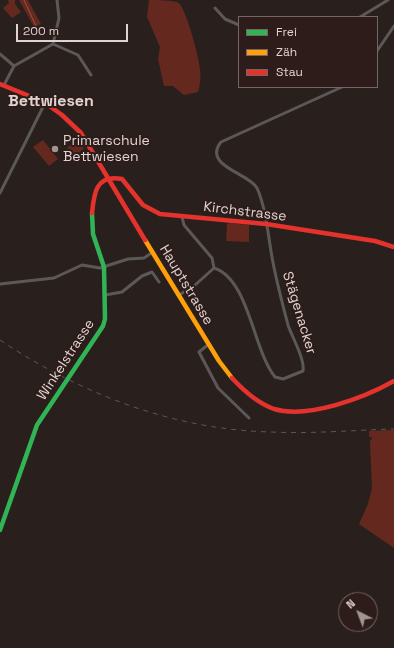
<!DOCTYPE html>
<html>
<head>
<meta charset="utf-8">
<style>
	body { margin:0 }
	#map { position:relative; width:394px; height:648px; overflow:hidden; background:#29201e; font-family:"Space Grotesk",sans-serif }
	canvas { display:block }
	.legend { position:absolute; left:238px; top:16px; width:140px; height:72px; box-sizing:border-box; background:#2d1c19; border:1px solid #756663; margin:0; padding:5px 7px; list-style:none; font-size:12px; color:#e0d4d1 }
	.legend li { display:flex; align-items:center; gap:8px; height:20px }
	.legend b { width:20px; border:1px solid #756663 }
	.north { position:absolute; left:338px; top:592px; width:40px; height:40px; box-sizing:border-box; background:#2d1c19; border:1px solid #756663; border-radius:50%; rotate:318deg; font-size:11px; font-weight:700; line-height:16px; text-align:center; color:#e0d4d1 }
	.north::after { content:''; display:block; margin:auto; width:14px; height:18px; background:#a09592; clip-path:polygon(50% 0,100% 100%,50% 72%,0 100%) }
	.scale { position:absolute; left:16px; top:24px; width:112px; height:18px; box-sizing:border-box; border:2px solid #e0d4d1; border-top:0; padding-left:5px; font-size:12px; line-height:14px; white-space:nowrap; color:#e0d4d1; -webkit-text-stroke:3px #2d1c19; paint-order:stroke }
</style>
</head>
<body>
<div id="map">
<canvas width="394" height="648"></canvas>
<ul class="legend">
<li><b style="height:5px;background:#30b455"></b>Frei</li>
<li><b style="height:5px;background:#ff9f0a"></b>Zäh</li>
<li><b style="height:5px;background:#e5322d"></b>Stau</li>
</ul>
<div class="north">N</div>
<div class="scale">200 m</div>
</div>
<script>
const ctx = document.querySelector('canvas').getContext('2d');
ctx.lineJoin = 'round';
function fillPath(path, color) { ctx.fillStyle = color; ctx.fill(path, 'evenodd'); }
function trace(path, color, width, dash) { ctx.strokeStyle = color; ctx.lineWidth = width; ctx.lineCap = dash ? 'butt' : 'round'; ctx.setLineDash(dash || []); ctx.stroke(path); }
function write(font, color, halo, rows, align = 'center') {
  ctx.font = font + ' "Space Grotesk",sans-serif'; ctx.lineWidth = 4; ctx.setLineDash([]); ctx.textBaseline = 'middle'; ctx.strokeStyle = halo; ctx.fillStyle = color; for (const [text, x, y, turn = 0] of rows) {
    ctx.save(); ctx.translate(x, y); ctx.rotate((+turn || 0) * Math.PI / 180); ctx.textAlign = isNaN(turn) ? turn : align; if (halo) ctx.strokeText(text, 0, 0); ctx.fillText(text, 0, 0); ctx.restore();
  }
}
fillPath(new Path2D(`
	M8,0H15V4L21,12L12,18L3,8L9,3Z
	M19,0H28L41,24L34,27Z
	M149,0C157,0 173,0 179,3C187,12 199,57 200,70C201,78 200,85 198,92L184,95L173,86H164L158,59L160,47L147,17Z
	M77,139L84,148L68,163L63,156L69,146Z
	M43,140L58,159L49,166L33,147Z
	M229,223L249,225V242L226,241L227,224Z
	M394,430V548L359,524L368,504L372,488L370,442L372,437H369V431Z`), '#65281e');
trace(new Path2D(`
	M24,0L36,26`), '#985346', 1);
trace(new Path2D(`
	M215,8L225,19L239,25
	M360,17L388,0
	M53,44L78,55L91,75
	M377,51L394,26
	M0,54L14,66
	M4,85L14,66L53,44L59,18L57,0
	M0,193L45,103
	M214,268C249,279 253,350 275,377L283,379L303,371C305,359 292,337 288,325C282,302 276,280 272,257C268,235 266,208 257,188C249,173 202,166 221,142L342,87
	M0,284L54,278L82,265L100,268L128,259L144,258L153,252
	M105,295L122,292L142,276L152,272L159,282
	M179,295L194,286L214,268L212,258L184,225L182,217
	M209,344L199,352L218,388L249,418`), '#5c5858', 3);
trace(new Path2D(`
	M0,530L37,425L103,326L105,319L104,267L93,234L92,213`), '#30b455', 4.5);
trace(new Path2D(`
	M145,240L219,361L232,378`), '#ff9f0a', 4.5);
trace(new Path2D(`
	M0,84L44,102L62,115L81,133L145,240
	M92,213C94,193 96,174 122,179L143,205L160,214L266,224L375,241L394,247
	M232,378C244,391 257,403 274,409C308,419 364,398 394,381`), '#e5322d', 4.5);
trace(new Path2D(`
	M0,340C81,394 174,430 272,432C313,434 354,430 394,429`), '#5d5755', 1, [5, 5]);
for (const [x, y, r, color] of [
	[55,149,4,"#a09592"]
]) { const dot = new Path2D(); dot.arc(x, y, r, 0, 2 * Math.PI); ctx.fillStyle = color; ctx.fill(dot); trace(dot, '#2d1c19', 1.5); }
write('14px', '#e0d4d1', '#2d1c19', [
	["Primarschule",63,141],
	["Bettwiesen",63,157]
], 'left');
write('14px', '#e0d4d1', '#2d1c19', [
	["Kirchstrasse",245,212,7],
	["Hauptstrasse",186,285,59],
	["Stägenacker",299,313,73],
	["Winkelstrasse",66,360,-57]
]);
write('bold 16px', '#e0d4d1', '#2d1c19', [
	["Bettwiesen",51,102]
]);
</script>
</body>
</html>
